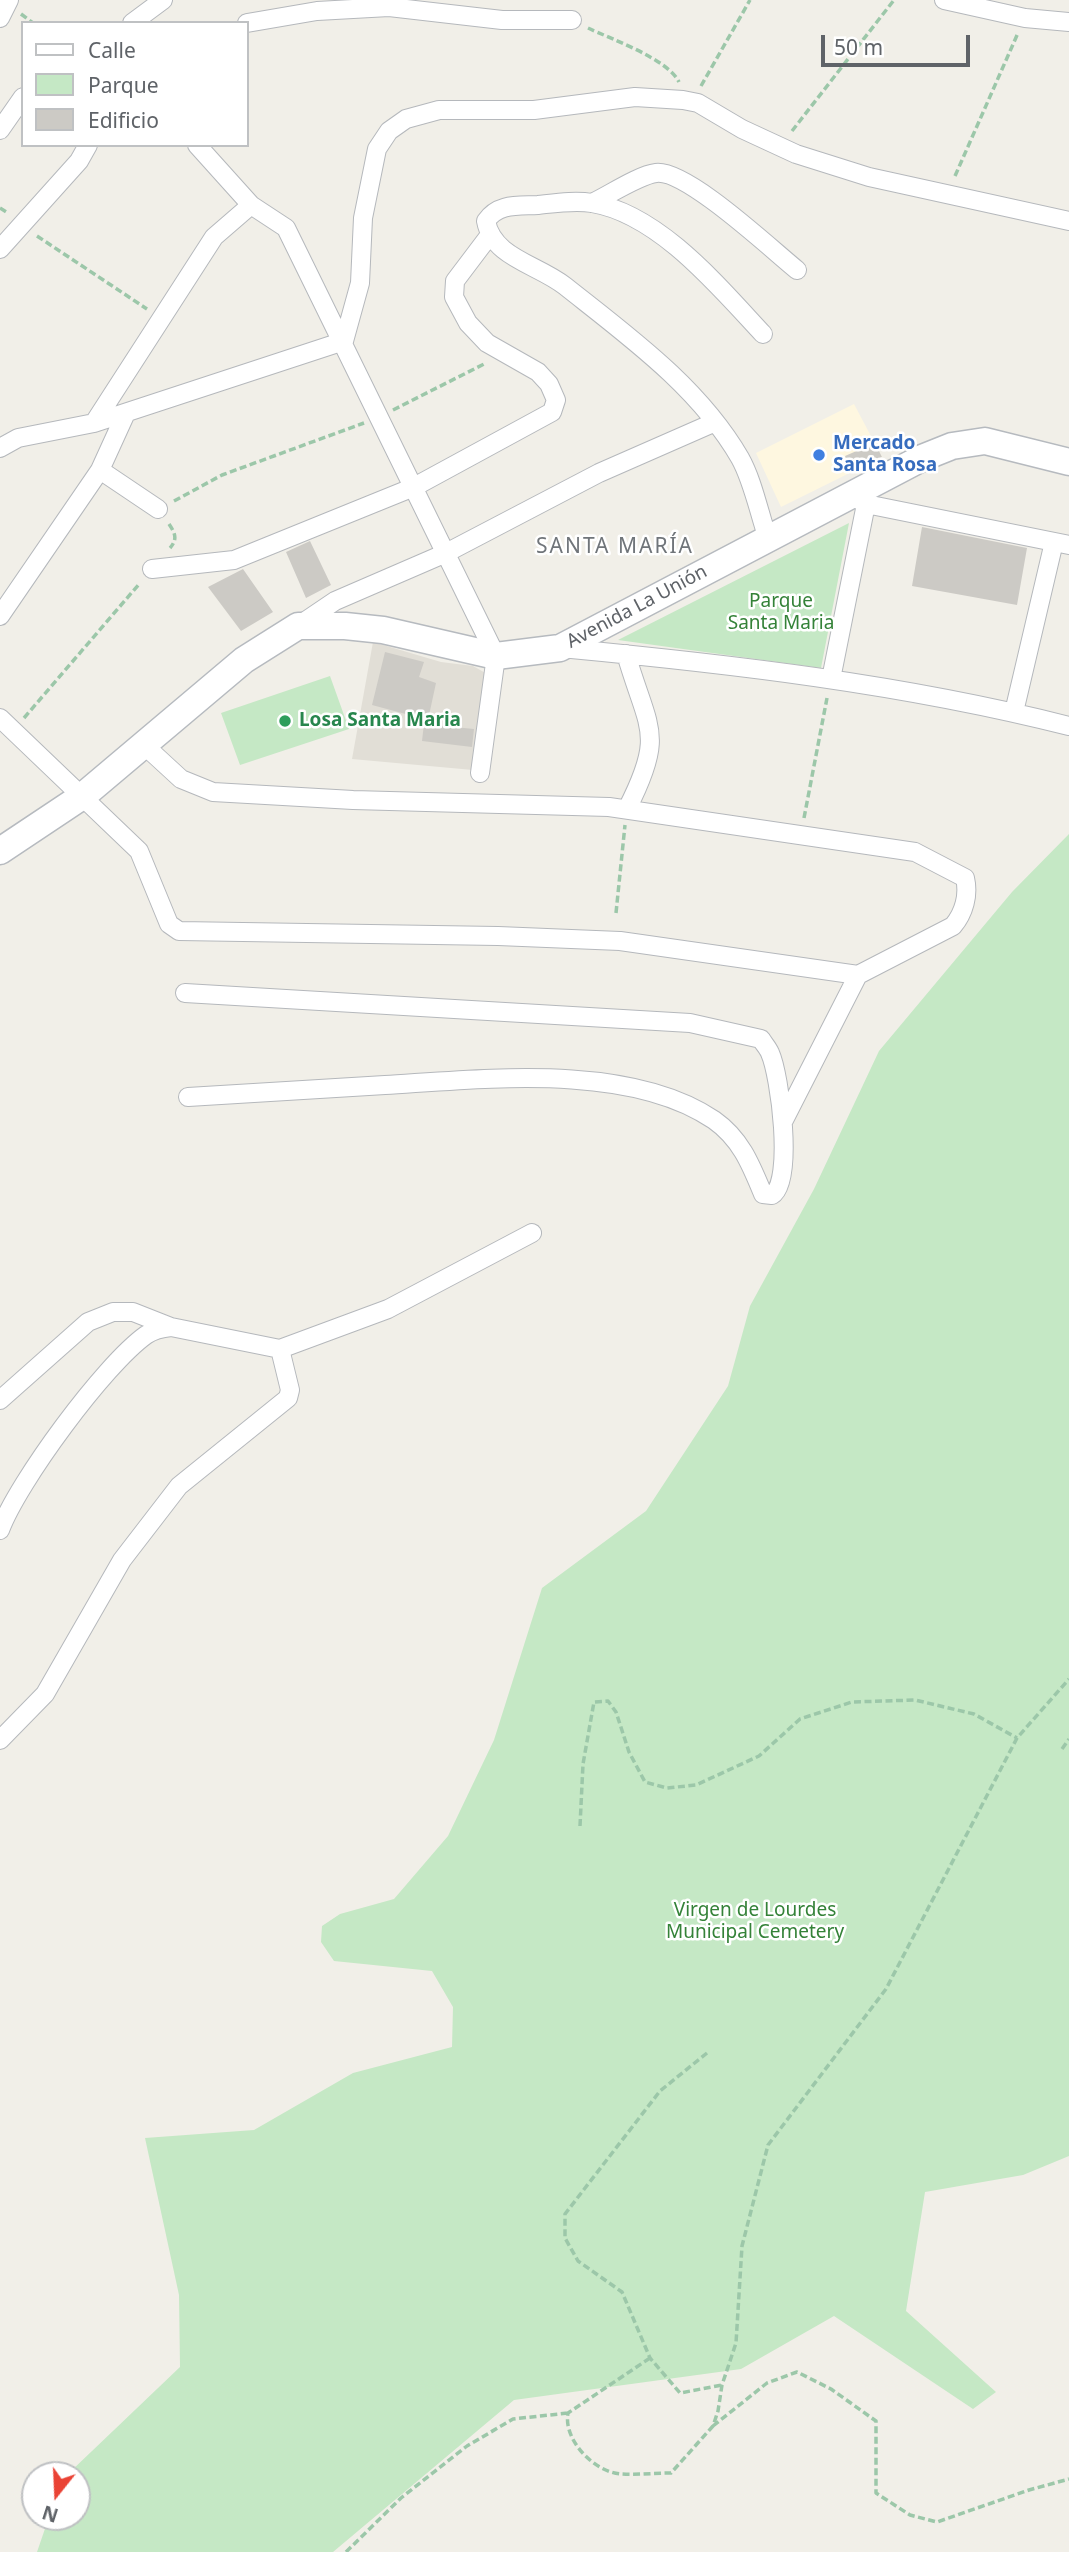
<!DOCTYPE html>
<html>
<head>
<meta charset="utf-8">
<style>
	body { margin:0 }
	#map { position:relative; width:1069px; height:2552px; overflow:hidden; background:#f1efe8; font-family:"Noto Sans",sans-serif }
	canvas { display:block }
	.legend { position:absolute; left:21px; top:21px; width:228px; height:126px; box-sizing:border-box; background:#fff; border:2px solid #bfc1c3; margin:0; padding:9px 12px; list-style:none; font-size:21px; color:#5f6368 }
	.legend li { display:flex; align-items:center; gap:14px; height:35px }
	.legend b { width:35px; border:2px solid #bfc1c3 }
	.north { position:absolute; left:21px; top:2461px; width:70px; height:70px; box-sizing:border-box; background:#fff; border:2px solid #bfc1c3; border-radius:50%; rotate:198deg; font-size:19px; font-weight:700; line-height:28px; text-align:center; color:#5f6368 }
	.north::after { content:''; display:block; margin:auto; width:24px; height:32px; background:#ea4335; clip-path:polygon(50% 0,100% 100%,50% 72%,0 100%) }
	.scale { position:absolute; left:821px; top:35px; width:149px; height:32px; box-sizing:border-box; border:4px solid #5f6368; border-top:0; padding-left:9px; font-size:21px; line-height:24px; white-space:nowrap; color:#5f6368; -webkit-text-stroke:5px #fff; paint-order:stroke }
</style>
</head>
<body>
<div id="map">
<canvas width="1069" height="2552"></canvas>
<ul class="legend">
<li><b style="height:9px;background:#fff"></b>Calle</li>
<li><b style="height:19px;background:#c5e8c5"></b>Parque</li>
<li><b style="height:19px;background:#cccac5"></b>Edificio</li>
</ul>
<div class="north">N</div>
<div class="scale">50 m</div>
</div>
<script>
const ctx = document.querySelector('canvas').getContext('2d');
ctx.lineJoin = 'round';
function fillPath(path, color) { ctx.fillStyle = color; ctx.fill(path, 'evenodd'); }
function trace(path, color, width, dash) { ctx.strokeStyle = color; ctx.lineWidth = width; ctx.lineCap = dash ? 'butt' : 'round'; ctx.setLineDash(dash || []); ctx.stroke(path); }
function write(font, color, halo, rows, align = 'center') {
  ctx.font = font + ' "Noto Sans",sans-serif'; ctx.lineWidth = 5; ctx.setLineDash([]); ctx.textBaseline = 'middle'; ctx.strokeStyle = halo; ctx.fillStyle = color; for (const [text, x, y, turn = 0] of rows) {
    ctx.save(); ctx.translate(x, y); ctx.rotate((+turn || 0) * Math.PI / 180); ctx.textAlign = isNaN(turn) ? turn : align; if (halo) ctx.strokeText(text, 0, 0); ctx.fillText(text, 0, 0); ctx.restore();
  }
}
fillPath(new Path2D(`
	M854,404L882,457L781,507L756,453Z`), '#fef7e0');
fillPath(new Path2D(`
	M373,642L441,662L473,666L489,675L473,770L352,759Z`), '#e1ded6');
fillPath(new Path2D(`
	M849,523L821,668L618,640Z
	M330,676L349,729L240,765L221,713Z
	M1069,834V2156L1023,2175L925,2192L906,2311L996,2392L973,2409L834,2316L741,2369L514,2400L333,2552H37L49,2517H77V2475H68L70,2472L180,2367L179,2295L145,2138L254,2130L353,2073L452,2047L453,2007L432,1971L334,1961L321,1942L322,1926L340,1914L394,1899L448,1836L494,1740L542,1588L646,1511L728,1386L750,1306L814,1189L879,1051L1012,892Z`), '#c5e8c5');
fillPath(new Path2D(`
	M875,443L882,457L852,472L845,456Z
	M922,527L1027,548L1017,605L912,586Z
	M310,541L331,585L306,598L286,552Z
	M243,569L273,612L241,631L208,587Z
	M385,652L424,662L419,677L436,683L428,720L372,705Z
	M424,724L474,729L472,747L422,741Z`), '#cccac5');
const minor = new Path2D(`
	M944,0L1025,18L1069,22
	M0,18L9,0
	M132,23L163,0
	M247,23L317,11L389,7L502,20H572
	M0,130L23,97
	M197,145L251,205L286,228L496,656L480,773
	M592,203C609,195 639,175 656,173C686,169 771,249 797,270
	M0,249L79,161L88,145
	M763,334C719,287 659,214 592,203C575,200 556,203 538,205C518,206 498,203 486,221C493,258 537,264 565,286C628,336 699,387 740,458C753,481 759,513 768,539
	M94,423L214,237L251,205
	M0,448L18,438L94,423L344,341L360,283L363,218L377,149L389,131L406,119L439,110H534L635,97L683,100L698,103L742,129L796,154L869,177L1069,221
	M100,470L158,509
	M851,495L866,504L1069,545
	M152,569L234,560L414,487L552,412L556,400L549,384L538,372L487,343L468,323L454,297L455,281L489,236
	M0,616L100,470L126,413
	M298,626L335,601L446,553L599,473L713,423
	M561,648C731,664 903,684 1069,726
	M626,654C648,730 666,733 627,809
	M831,679L866,504
	M1014,712L1054,542
	M0,718L139,851L169,924L179,931L498,936L620,941L858,975L953,926C964,913 969,895 965,878L915,852L609,807L353,800L213,792L181,779L144,745
	M185,993L690,1023L761,1039C764,1044 768,1048 770,1053C780,1075 794,1182 772,1195L763,1194C751,1165 741,1139 714,1120C629,1062 483,1079 385,1085C319,1089 254,1093 188,1097
	M784,1120L858,975
	M0,1400L88,1322L113,1312H133L171,1327L280,1349L388,1309L532,1233
	M0,1530C18,1482 104,1365 146,1335C153,1330 162,1328 171,1327
	M0,1740L45,1694L122,1560L179,1486L288,1398L290,1390L280,1349`);
const secondary = new Path2D(`
	M0,851L84,795L244,660L298,626H345L383,630L496,656L560,648L922,458L952,446L985,441L1069,462`);
trace(minor, '#b5b8bc', 20);
trace(secondary, '#b6babf', 29);
trace(new Path2D(`
	M21,14L33,23
	M588,28C611,39 668,59 679,82
	M701,86L750,0
	M792,131L894,0
	M955,176L1018,33
	M0,208L8,213
	M37,236L147,309
	M393,410L486,363
	M174,501L222,475L364,423
	M169,524C175,533 178,539 170,548
	M24,718L140,583
	M804,818L827,698
	M616,913L625,825
	M1062,1749L1069,1739
	M580,1826L583,1764L594,1702L608,1701L616,1712L629,1752L645,1782L667,1788L696,1785L759,1756L800,1719L852,1702L915,1700L974,1714L1017,1738
	M707,2053L660,2091L565,2214V2238L578,2261L622,2292L650,2358L680,2393L722,2385
	M650,2358L568,2413C563,2440 594,2472 621,2474C637,2475 654,2473 671,2473L713,2426L718,2411L722,2385L736,2343L742,2246L768,2145L886,1989L1017,1738L1069,1679
	M713,2426L767,2383L797,2372L831,2389L876,2421V2493L910,2515L937,2522L1029,2490L1069,2479
	M346,2552L401,2498L467,2446L513,2419L568,2413`), '#9cc7a9', 3.5, [7, 3.5]);
trace(minor, '#fff', 18);
trace(secondary, '#fff', 26);
for (const [x, y, r, color] of [
	[819,455,7,"#3f7fe0"],
	[285,721,7,"#2e9e5b"]
]) { const dot = new Path2D(); dot.arc(x, y, r, 0, 2 * Math.PI); ctx.fillStyle = color; ctx.fill(dot); trace(dot, '#fff', 2.5); }
write('bold 19px', '#366cbe', '#fff', [
	["Mercado",833,444],
	["Santa Rosa",833,466]
], 'left');
write('19px', '#348238', '#fff', [
	["Parque",781,602],
	["Santa Maria",781,624],
	["Virgen de Lourdes",755,1911],
	["Municipal Cemetery",755,1933]
]);
write('19px', '#5f6368', '#fff', [
	["Avenida La Unión",637,607,-28]
]);
write('bold 19px', '#27864d', '#fff', [
	["Losa Santa Maria",299,721]
], 'left');
ctx.letterSpacing = '2px';
write('21px', '#70757a', '#fff', [
	["SANTA MARÍA",615,547]
]);
ctx.letterSpacing = '0px';
</script>
</body>
</html>
